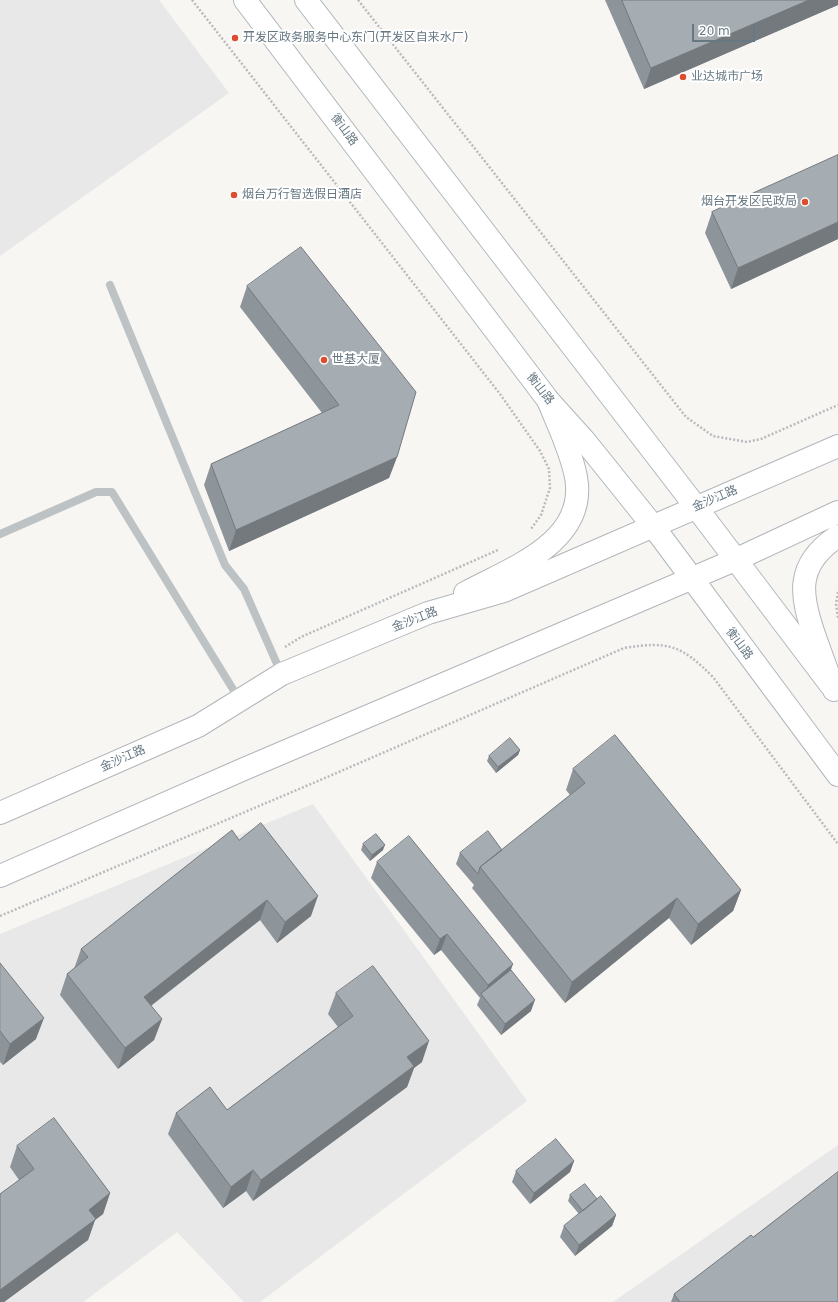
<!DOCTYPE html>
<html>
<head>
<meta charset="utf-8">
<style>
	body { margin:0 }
	#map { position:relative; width:838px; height:1302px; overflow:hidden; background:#f7f6f3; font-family:"DejaVu Sans",sans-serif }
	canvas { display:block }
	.scale { position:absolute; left:692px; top:24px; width:63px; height:18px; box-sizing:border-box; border:2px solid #677883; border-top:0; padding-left:5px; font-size:12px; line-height:14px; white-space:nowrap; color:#677883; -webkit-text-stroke:3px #fff; paint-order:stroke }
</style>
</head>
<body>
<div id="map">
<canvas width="838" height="1302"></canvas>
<div class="scale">20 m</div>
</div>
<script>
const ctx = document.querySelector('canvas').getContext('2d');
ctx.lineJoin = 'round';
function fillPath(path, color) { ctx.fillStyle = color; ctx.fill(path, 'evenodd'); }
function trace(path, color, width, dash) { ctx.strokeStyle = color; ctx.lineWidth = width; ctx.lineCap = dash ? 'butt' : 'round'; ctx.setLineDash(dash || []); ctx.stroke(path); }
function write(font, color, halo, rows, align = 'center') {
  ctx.font = font + ' "DejaVu Sans","Noto Sans SC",sans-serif'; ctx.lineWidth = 4; ctx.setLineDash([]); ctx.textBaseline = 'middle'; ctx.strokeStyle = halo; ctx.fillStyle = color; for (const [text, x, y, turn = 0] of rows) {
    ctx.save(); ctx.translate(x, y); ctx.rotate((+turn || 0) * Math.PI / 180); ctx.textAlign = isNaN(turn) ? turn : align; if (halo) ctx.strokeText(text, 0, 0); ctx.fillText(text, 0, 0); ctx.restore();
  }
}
fillPath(new Path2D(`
	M0,0H159L229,93L0,256Z
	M313,804L527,1101L260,1302H244L177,1232L83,1302H0V934Z
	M838,1145V1302H613Z`), '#e7e8e7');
const secondary = new Path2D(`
	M245,0L548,400L584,440L653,526L838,775
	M306,0L696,507L830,684`);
const primary = new Path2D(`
	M465,593C511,568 588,542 576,477C571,451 558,425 548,400
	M834,690C828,673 822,657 816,640C800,596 794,565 838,536
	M0,813L198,726L282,674L428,613L504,591L838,446
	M0,876L244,769L735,560L838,512`);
trace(secondary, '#b0b6ba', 24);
trace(primary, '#b1b6ba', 24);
trace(new Path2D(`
	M192,0L500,394L540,451L549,469L550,488L541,515L531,529
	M358,0L686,417L713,436L747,442L761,439L838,405
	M838,592L836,604L838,618
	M285,647L301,637L498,550
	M0,916L325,778L624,648C669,641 681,645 713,677L838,844`), '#b8bbbd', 2.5, [2, 2]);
trace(new Path2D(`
	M110,285L225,565L244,589L281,673
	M0,534L96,492H112L239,699`), '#bdc2c5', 8);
trace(secondary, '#fff', 22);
trace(primary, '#fff', 22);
fillPath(new Path2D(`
	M605,0H838V5L644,89Z
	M838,155V239L731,289L705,233L712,212Z
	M247,286L397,457L389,478L229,551L204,485L211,464L322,413L240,307Z
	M520,750L518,755L496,773L487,761L489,756Z
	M573,769L741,890L733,911L691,945L669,918L565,1003L472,888L474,885L456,864L460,853L502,850L570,795L566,790Z
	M239,840L311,916L277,943L260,920L151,1006L162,1019L154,1040L118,1069L60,995L67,974L74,969L81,949Z
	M363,844L383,850L370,861L361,850Z
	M377,862L511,970L531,1011L501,1035L477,1005L480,998L441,950L434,955L371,878Z
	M0,963L36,1039L3,1065L0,1062Z
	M336,993L422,1062L414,1068L407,1087L253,1201L246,1191L223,1208L168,1134L176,1113L227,1110L338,1027L328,1014Z
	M17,1146L110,1193L103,1214L95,1220L88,1240L4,1302H0L19,1180L10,1167Z
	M574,1161L570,1172L530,1204L512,1182L516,1171Z
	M570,1195L597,1199L616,1215L612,1226L575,1256L560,1237L564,1226L579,1214L568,1201Z
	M753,1237L838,1302H671L674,1294Z`), '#8e959a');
fillPath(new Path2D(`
	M809,0H838V5L644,89L651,68Z
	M838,222V239L731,289L738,268Z
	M397,457L389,478L229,551L236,530Z
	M520,750L518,755L496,773L498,767Z
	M385,845L383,850L370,861L372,855Z
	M741,890L733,911L691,945L698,924Z
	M318,896L311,916L277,943L285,922Z
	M677,898L669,918L565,1003L572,982Z
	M267,900L260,920L136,1017L144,997Z
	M447,934L441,950L434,955L440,939Z
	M513,964L507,981L483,998L488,985Z
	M535,1000L531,1011L501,1035L505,1024Z
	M44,1018L36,1039L3,1065L10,1044Z
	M162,1019L154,1040L118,1069L125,1048Z
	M429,1041L422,1062L414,1068L407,1087L253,1201L261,1180L407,1057Z
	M574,1161L570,1172L530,1204L534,1193Z
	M253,1170L246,1191L223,1208L231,1187Z
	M110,1193L103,1214L95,1220L88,1240L4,1302H0V1290L89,1210Z
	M616,1215L612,1226L575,1256L579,1245Z`), '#74797d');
const building = new Path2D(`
	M622,0H809L651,68Z
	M838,155V222L738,268L712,212Z
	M301,247L416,392L397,457L236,530L211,464L339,405L247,286Z
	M615,735L741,890L698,924L677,898L572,982L480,867L585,783L573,769Z
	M510,738L520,750L498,767L489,756Z
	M261,823L318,896L285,922L267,900L144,997L162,1019L125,1048L67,974L88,957L81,949L232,830L239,840Z
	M488,831L502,850L480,867L478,874L460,853Z
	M376,834L385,845L372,855L363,844Z
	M409,836L513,964L488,985L447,934L440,939L377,862Z
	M0,963L44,1018L10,1044L0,1031Z
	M373,966L429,1041L407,1057L414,1066L261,1180L253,1170L231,1187L176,1113L210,1087L227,1110L353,1016L336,993Z
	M511,970L535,1000L505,1024L481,994Z
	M54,1118L110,1193L89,1210L96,1219L0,1290V1194L34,1169L17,1146Z
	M556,1139L574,1161L534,1193L516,1171Z
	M838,1172V1302H680L674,1294L751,1235L753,1237Z
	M585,1184L597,1199L583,1211L570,1195Z
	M601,1196L616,1215L579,1245L564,1226Z`);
fillPath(building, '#a5adb3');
trace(building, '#74797d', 1);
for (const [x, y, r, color] of [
	[235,38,4,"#dc4c2e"],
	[683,77,4,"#dc4c2e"],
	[234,195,4,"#dc4c2e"],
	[805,202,4,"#dc4c2e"],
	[324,360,4,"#dc4c2e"]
]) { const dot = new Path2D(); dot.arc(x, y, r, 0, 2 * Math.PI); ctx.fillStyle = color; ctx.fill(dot); trace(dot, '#fff', 1.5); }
write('12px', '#677883', '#fff', [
	["开发区政务服务中心东门(开发区自来水厂)",243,38],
	["业达城市广场",691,77],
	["烟台万行智选假日酒店",242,195],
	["烟台开发区民政局",797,202,"right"],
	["世基大厦",332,360]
], 'left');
write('12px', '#677883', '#fff', [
	["衡山路",344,130,53],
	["衡山路",540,389,52],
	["金沙江路",715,499,-23],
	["金沙江路",415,620,-21],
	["衡山路",739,644,53],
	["金沙江路",123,759,-24]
]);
</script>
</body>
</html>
